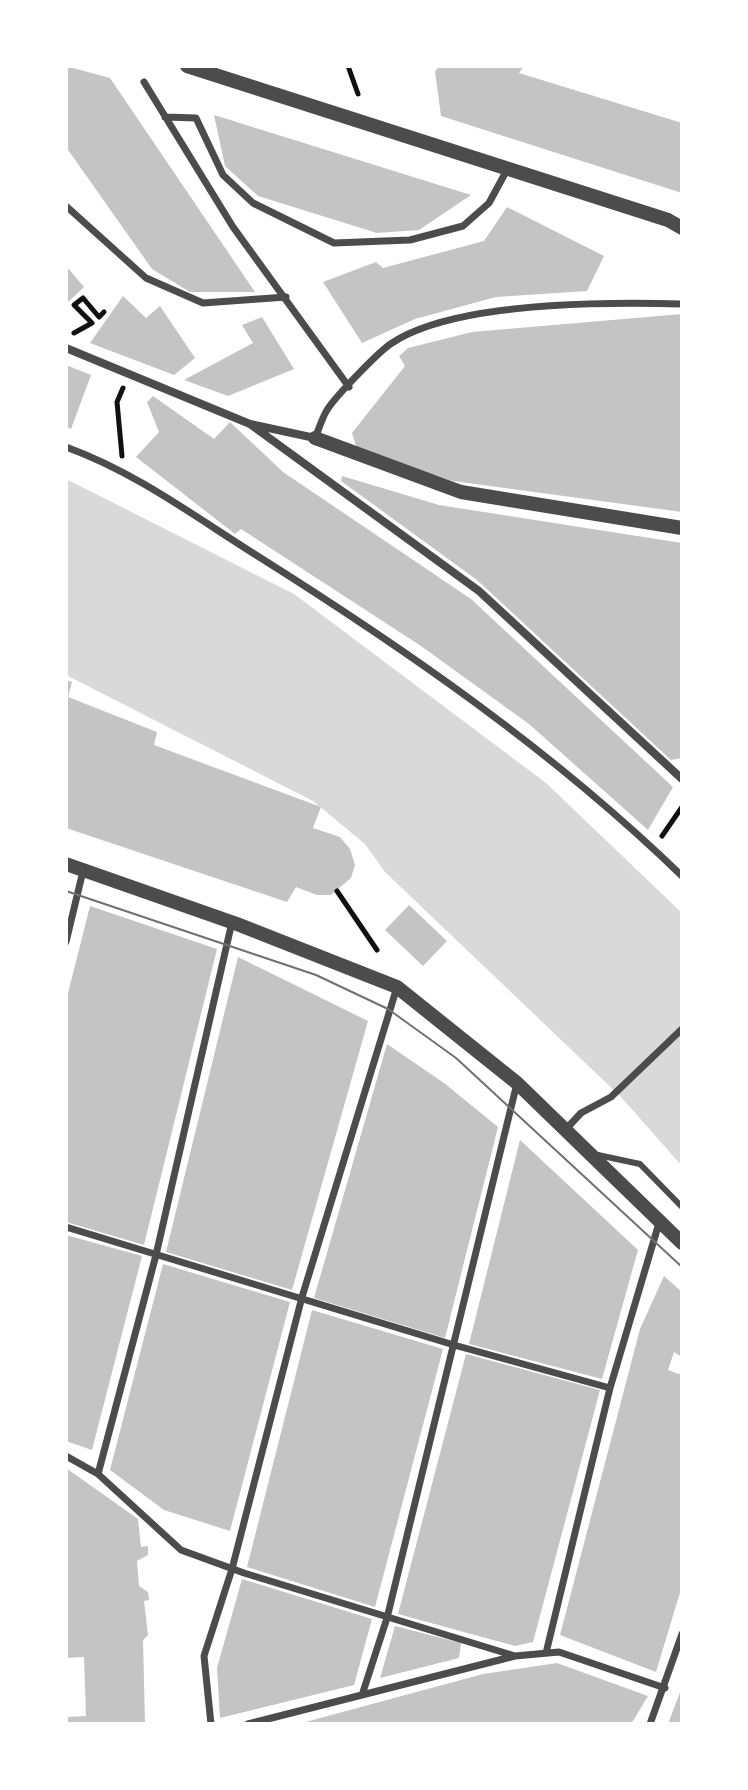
<!DOCTYPE html>
<html>
<head>
<meta charset="utf-8">
<style>
	body { margin:0 }
	#map { position:relative; width:748px; height:1790px; overflow:hidden; background:#fff; font-family:"Roboto Serif",serif }
	canvas { display:block }
	.frame { position:absolute; inset:0; border:68px solid #fff; pointer-events:none }
</style>
</head>
<body>
<div id="map">
<canvas width="748" height="1790"></canvas>
<div class="frame"></div>
</div>
<script>
const ctx = document.querySelector('canvas').getContext('2d');
ctx.lineJoin = 'round';
function fillPath(path, color) { ctx.fillStyle = color; ctx.fill(path, 'evenodd'); }
function trace(path, color, width, dash) { ctx.strokeStyle = color; ctx.lineWidth = width; ctx.lineCap = dash ? 'butt' : 'round'; ctx.setLineDash(dash || []); ctx.stroke(path); }
fillPath(new Path2D(`
	M66,479L294,594L546,783L682,913V1166L621,1097L385,872L365,844L313,801L66,675Z`), '#d9d9d9');
fillPath(new Path2D(`
	M66,66L110,78L255,292H190L152,269L66,147Z
	M440,66H524L519,73L682,123V193L441,116L435,71Z
	M214,115L471,195L419,230L377,233L258,196L225,166Z
	M507,207L604,256L587,291L496,297L415,319L362,343L323,282L376,262L383,268L484,241Z
	M66,266L84,287L66,304Z
	M123,296L146,318L160,306L195,358L174,375L90,343Z
	M682,314V512L453,481L357,449L352,433L405,366L399,356L408,348L472,332Z
	M262,317L294,369L228,396L184,380L253,343L242,325Z
	M66,365L91,375L71,429L66,427Z
	M153,396L214,439L230,422L283,472L471,599L673,787L648,830L529,724L421,646L241,529L235,534L136,457L159,432L147,402Z
	M342,476L439,505L682,543V758L671,760L477,580L341,481Z
	M66,680L72,682L68,697L157,732L154,745L321,807L313,828L340,837L350,849L355,865L351,878L331,895H317L296,887L287,902L66,828Z
	M409,905L447,941L423,966L385,930Z
	M90,906L217,949L144,1245L66,1222V1001Z
	M238,957L368,1021L292,1290L166,1252Z
	M387,1044L444,1083L498,1127L445,1338L314,1298Z
	M520,1140L638,1250L602,1379L469,1344Z
	M66,1235L142,1256L92,1450L66,1441Z
	M163,1264L290,1302L230,1531L164,1510L110,1470Z
	M664,1276L682,1292V1357L674,1352L668,1370L682,1375V1586L656,1672L560,1635L640,1329Z
	M312,1310L443,1349L375,1607L247,1567Z
	M466,1354L600,1390L533,1642L515,1646L398,1614Z
	M66,1468L138,1519L141,1547L148,1546V1555L137,1561L139,1586L148,1592L149,1600L144,1601L148,1635L143,1640L145,1724H66V1717L86,1716L84,1657L66,1658Z
	M242,1579L372,1619L354,1685L220,1718L217,1668Z
	M395,1626L461,1643L459,1658L380,1678Z
	M557,1663L648,1696L631,1724H298L483,1674Z
	M682,1687V1724H668Z`), '#c4c4c4');
trace(new Path2D(`
	M348,66L358,94
	M74,333L92,323L74,305L83,298L99,317L104,312
	M122,456L117,402L123,388
	M662,836L682,807
	M337,891L377,950`), '#111', 5);
trace(new Path2D(`
	M598,1155L640,1164L682,1207`), '#4c4c4c', 6);
trace(new Path2D(`
	M144,82L233,227L349,387
	M165,117L196,118L223,175L253,203L334,243L410,240L463,226L489,203L508,168
	M66,206L146,278L203,303L286,297
	M315,438C319,429 322,418 327,410C335,397 379,351 392,343C456,301 606,302 682,304
	M66,447C135,472 194,516 256,555C407,650 553,751 682,876
	M66,942L83,871
	M567,1128L581,1113L611,1097L682,1029
	M66,1227L454,1345L610,1388
	M66,1456L98,1474L181,1550L244,1573L515,1656
	M98,1474L156,1255L232,922
	M546,1653L610,1388L659,1223
	M363,1692L387,1618L517,1083
	M211,1724L204,1656L232,1569L302,1297L397,987
	M248,1724L515,1656L559,1652L665,1688
	M650,1724L682,1634`), '#4c4c4c', 7);
trace(new Path2D(`
	M66,348L250,424L315,438
	M250,424L479,591L682,779`), '#4c4c4c', 8);
trace(new Path2D(`
	M187,66L668,220L682,228
	M315,438L461,492L682,528
	M66,864L237,924L397,987L517,1083L682,1243`), '#4c4c4c', 14);
trace(new Path2D(`
	M66,891L316,975L388,1009L456,1058L682,1267`), '#707070', 2);
</script>
</body>
</html>
